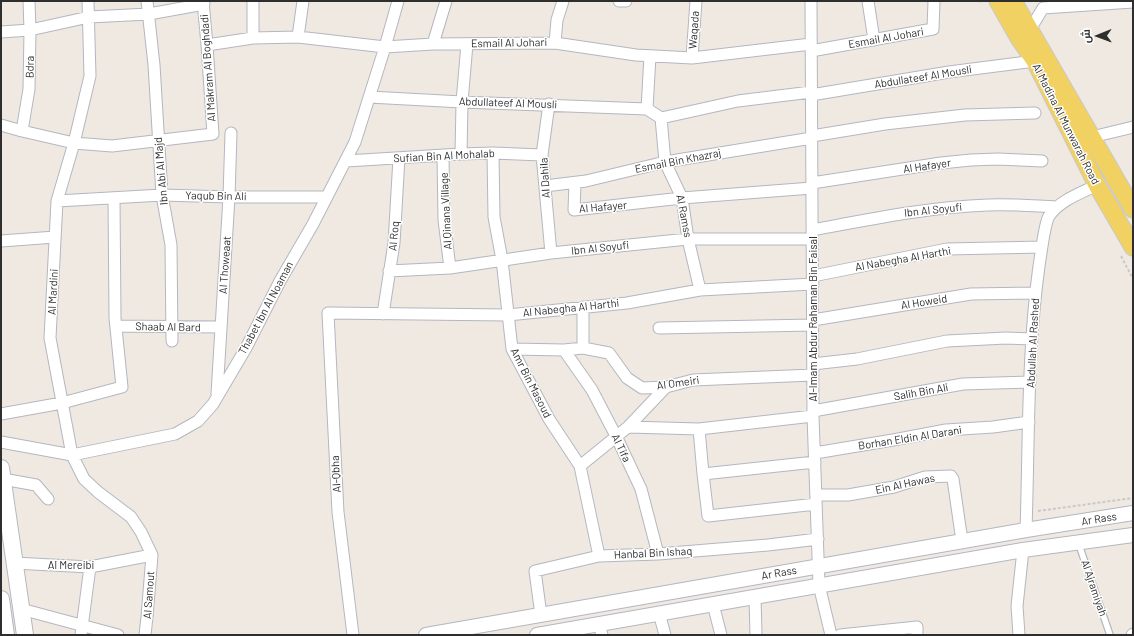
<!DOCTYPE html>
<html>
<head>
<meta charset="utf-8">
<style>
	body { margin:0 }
	#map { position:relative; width:1134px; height:636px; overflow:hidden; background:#efe9e1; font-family:Barlow,Cairo,sans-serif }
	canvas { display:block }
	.frame { position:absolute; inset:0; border:2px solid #2e2e2e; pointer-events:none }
	.north { position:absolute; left:1078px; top:16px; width:40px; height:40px; -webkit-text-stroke:3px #fff; paint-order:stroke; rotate:269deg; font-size:11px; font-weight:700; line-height:16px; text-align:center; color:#2e2e2e }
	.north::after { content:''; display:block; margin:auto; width:14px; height:18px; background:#2e2e2e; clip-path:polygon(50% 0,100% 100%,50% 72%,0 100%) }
</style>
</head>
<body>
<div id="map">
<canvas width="1134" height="636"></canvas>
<div class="frame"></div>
<div class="north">ش</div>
</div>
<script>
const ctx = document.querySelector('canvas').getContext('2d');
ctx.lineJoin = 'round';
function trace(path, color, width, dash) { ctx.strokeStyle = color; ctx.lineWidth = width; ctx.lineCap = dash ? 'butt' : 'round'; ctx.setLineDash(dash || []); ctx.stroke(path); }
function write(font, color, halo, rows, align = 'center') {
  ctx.font = font + ' Barlow,sans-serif'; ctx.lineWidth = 3; ctx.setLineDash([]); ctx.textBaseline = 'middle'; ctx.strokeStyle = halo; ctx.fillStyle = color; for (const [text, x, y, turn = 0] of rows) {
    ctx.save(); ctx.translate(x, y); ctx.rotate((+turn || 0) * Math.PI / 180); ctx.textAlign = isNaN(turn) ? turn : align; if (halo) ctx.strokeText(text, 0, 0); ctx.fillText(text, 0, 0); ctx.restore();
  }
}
const service = new Path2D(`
	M1078,542L1110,635`);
const minor = new Path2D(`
	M88,1L90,76L74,143L57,201L50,338L72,455L84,479L98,492L131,517L141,532L152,555L147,617L145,635
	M147,1L154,65L162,195L171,245L172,341
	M619,1H626
	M811,1L813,416L819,585L831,635
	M868,1L874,40
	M1025,31L1034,23L1043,8L1133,2
	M1,32L30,30L89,17L149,14L204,4
	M298,37L303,1
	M253,38V1
	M555,43L557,20L563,1
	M433,44L446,1
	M207,45L253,38L298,37L385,47L433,44L555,43L636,55L692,58L811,44
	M811,51L933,29L934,1
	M650,56L647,109L661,118L665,162L682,198L688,239L700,290
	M692,58L696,1
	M811,95L949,72L1035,61
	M369,97L462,102L647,109
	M549,104L542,155L551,253
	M661,118L738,101L811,92
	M1,125L22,131L74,143L112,146L213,134L207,45L203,1
	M22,131L29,89L30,30L29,1
	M812,136L885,124L965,115L1035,113
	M1092,137L1133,127
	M493,153L494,217L502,260L512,349L549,419L580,466L599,556
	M461,154L462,102L467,44
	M443,155L444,220L450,268
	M346,161L461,154L493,153L542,155
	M575,183L574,210L682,198L812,188
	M812,183L941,163L971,160L998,159L1042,161
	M545,186L586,181L665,162L812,138
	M57,201L162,195L229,197H327
	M812,230C871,219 929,207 988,205C1011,204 1033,206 1056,207
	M1,241L55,237
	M389,271L450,268L551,253L688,239H812
	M813,276L947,249L1042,247
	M583,307V348
	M383,314L394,243L399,158
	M813,320L971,294L1035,293
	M116,326L221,327
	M659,328L813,325
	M512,349L564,350L583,348L609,353L627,378L642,388L666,387L693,380L813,375
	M564,350L592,390L616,436L641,489L658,554
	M813,364L857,359L947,341L1006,338L1032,339
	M217,394L229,197L231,133
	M813,411L963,384L1030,382
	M1,414L62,403L122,387L115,318L114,198
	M628,427L699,429L813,416
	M699,429L703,474L708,516L816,504
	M1,442L72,455L175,434L198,421L213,404L246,348L280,281L313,224L355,142L385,47L398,1
	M815,453L893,440L946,430L993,427L1029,422
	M580,466L628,427L666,387
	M703,474L815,462
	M3,479L36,485L48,499
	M816,495H848L894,487L925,477L951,476L953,479L962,541
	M1026,530C1029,442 1027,353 1039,266C1041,255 1044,225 1049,216C1060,200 1081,193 1097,185
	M14,563L90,567L152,555
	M755,597L756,635
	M713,604L721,635
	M21,609L118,635
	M659,613L665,635
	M541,615L535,571L599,556L658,554L768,545L818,539
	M599,624L602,635
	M81,635L90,567
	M353,635L338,512L328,313L508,315L627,303L700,290L813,284
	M840,635L917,627V635
	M1019,635L1017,606L1023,550
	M1132,635L1133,634`);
const tertiary = new Path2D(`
	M426,635L1026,530L1133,513
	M537,635L1023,550L1133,535`);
const secondary = new Path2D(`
	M1,468L25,635
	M1,599L6,635`);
const primary = new Path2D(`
	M998,1L1019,38L1035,61L1097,185L1133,247
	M1013,1L1133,209`);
trace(service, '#b4b7c1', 8);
trace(minor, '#b4b7c1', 13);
trace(tertiary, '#b4b7c1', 16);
trace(secondary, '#b4b7c1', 18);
trace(primary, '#c9c9c9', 19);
trace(new Path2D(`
	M980,1L981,2
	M1121,256L1133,279
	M1038,511L1133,498`), '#c9c9c9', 2, [3, 2]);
trace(service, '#fff', 5.5);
trace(minor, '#fff', 11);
trace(tertiary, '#fff', 14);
trace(secondary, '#fff', 16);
trace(primary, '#f2d163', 17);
write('11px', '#2e2e2e', '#fff', [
	["Waqada",694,30,-86],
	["Esmail Al Johari",886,38,-10],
	["Esmail Al Johari",509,43,-1],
	["Bdra",30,67,-89],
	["Al Makram Al Boghdadi",208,68,-94],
	["Abdullateef Al Mousli",923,77,-9],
	["Abdullateef Al Mousli",508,103,2],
	["Al Madina Al Munwarah Road",1066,124,63],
	["Sufian Bin Al Mohalab",444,156,-3],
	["Esmail Bin Khazraj",678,161,-11],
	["Al Hafayer",927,166,-8],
	["Ibn Abi Al Majd",161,171,-95],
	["Al Dahila",545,178,-94],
	["Yaqub Bin Ali",216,196,1],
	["Al Hafayer",603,207,-5],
	["Ibn Al Soyufi",933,210,-6],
	["Al Qinana Village",446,211,-93],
	["Al Ramss",684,216,79],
	["Al Roq",394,236,-85],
	["Ibn Al Soyufi",600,248,-6],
	["Al Nabegha Al Harthi",903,259,-10],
	["Al Thoweaat",225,265,-86],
	["Al Mardini",53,292,-87],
	["Al Howeid",924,302,-9],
	["Thabet Ibn Al Noaman",266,308,-62],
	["Al Nabegha Al Harthi",571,308,-6],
	["Al-Imam Abdur Rahaman Bin Faisal",813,319,-90],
	["Shaab Al Bard",168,327,1],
	["Abdullah Al Rashed",1033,343,-87],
	["Amr Bin Masoud",531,383,63],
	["Al Omeiri",678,383,-8],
	["Salih Bin Ali",921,392,-10],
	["Borhan Eldin Al Darani",910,438,-9],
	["Al Tifa",621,448,64],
	["Al-Qbha",336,474,-93],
	["Ein Al Hawas",905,484,-12],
	["Ar Rass",1099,519,-9],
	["Hanbal Bin Ishaq",653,553,-3],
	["Al Mereibi",71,565],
	["Ar Rass",779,573,-10],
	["Al Ajramiyah",1094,588,71],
	["Al Samout",149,595,-86]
]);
</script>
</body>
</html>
